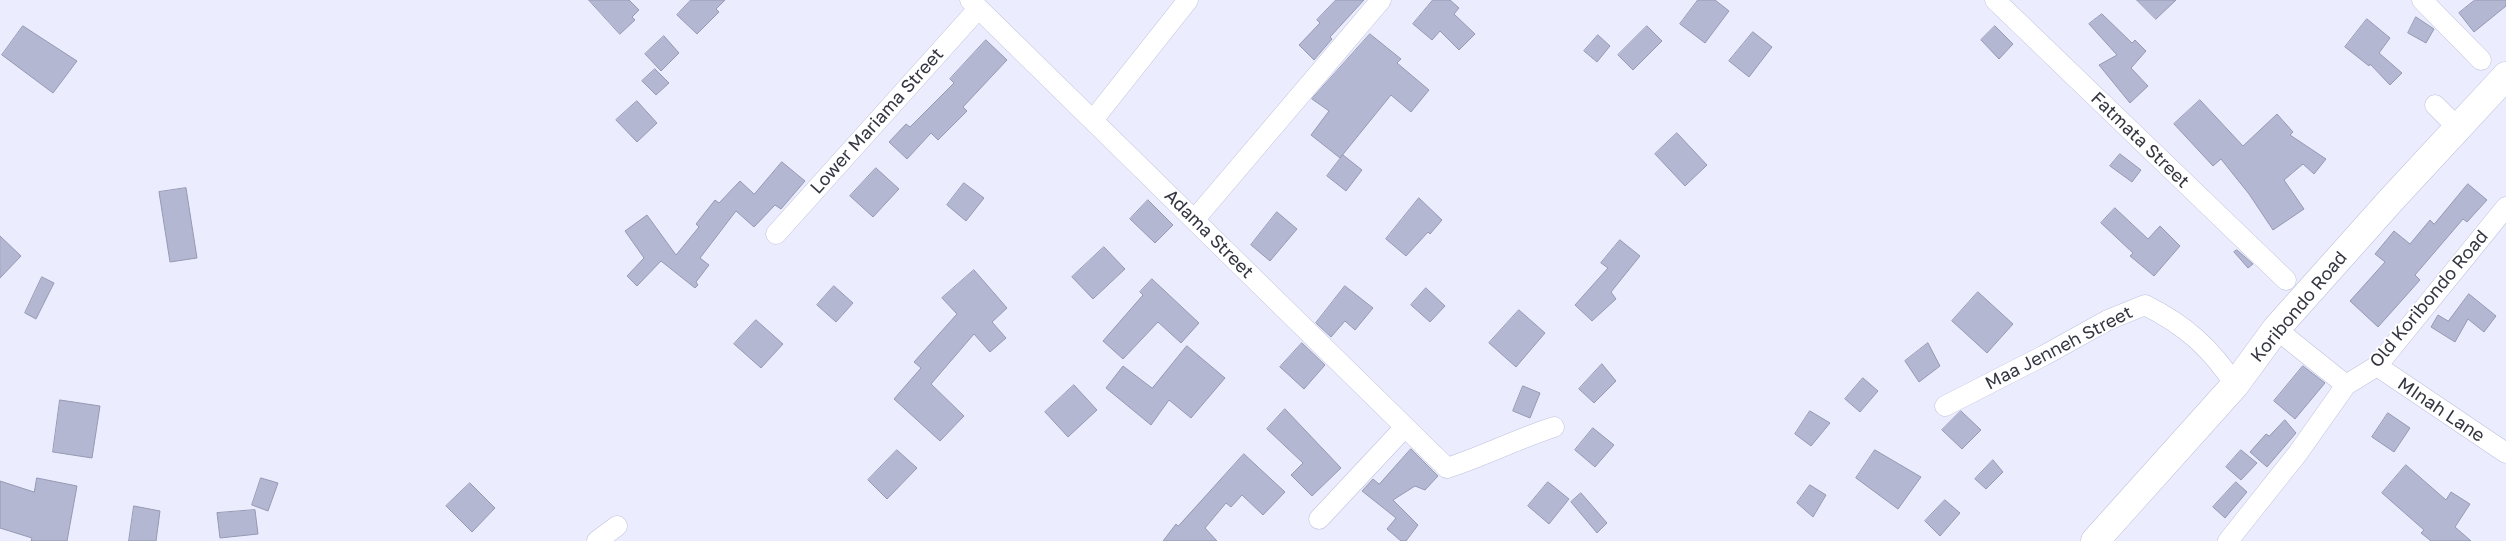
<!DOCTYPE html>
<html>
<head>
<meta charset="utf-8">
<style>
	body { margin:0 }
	canvas { display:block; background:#ebedfe }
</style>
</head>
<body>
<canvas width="2506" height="541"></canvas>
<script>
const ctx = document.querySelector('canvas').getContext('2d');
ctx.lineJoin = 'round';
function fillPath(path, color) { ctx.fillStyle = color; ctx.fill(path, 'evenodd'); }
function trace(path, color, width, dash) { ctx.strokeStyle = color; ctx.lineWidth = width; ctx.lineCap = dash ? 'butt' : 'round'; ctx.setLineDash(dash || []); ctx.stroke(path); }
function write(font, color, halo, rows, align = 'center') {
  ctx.font = font + ' "Golos Text",sans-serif'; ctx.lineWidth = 4; ctx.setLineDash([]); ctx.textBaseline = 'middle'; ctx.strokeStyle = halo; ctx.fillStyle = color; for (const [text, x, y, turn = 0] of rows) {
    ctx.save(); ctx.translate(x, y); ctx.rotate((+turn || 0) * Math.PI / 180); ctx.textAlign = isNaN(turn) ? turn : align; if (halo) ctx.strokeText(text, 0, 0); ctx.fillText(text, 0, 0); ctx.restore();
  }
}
const building = new Path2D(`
	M589,0H629L639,10L632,17L635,20L620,34Z
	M691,0H725L716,9L719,12L697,34L677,15Z
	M1336,0H1364L1330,37L1332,39L1314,60L1299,45L1320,23L1317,20Z
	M1433,0H1450L1459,8L1454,14L1475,34L1459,50L1440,31L1432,40L1413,24Z
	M1698,0H1715L1729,11L1705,43L1680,24Z
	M2137,0H2176L2156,19Z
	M2475,0H2506V6L2474,32L2459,13Z
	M2102,14L2132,43L2135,40L2146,51L2131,68L2148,86L2130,103L2099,65L2117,55L2089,24Z
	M2416,17L2434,29L2426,43L2408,33Z
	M2367,19L2390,38L2379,53L2402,73L2390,85L2370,64L2369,66L2345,47Z
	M23,26L77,61L53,93L2,55Z
	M1647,26L1662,41L1633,70L1618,55Z
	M1995,26L2013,44L1999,59L1981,40Z
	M1753,32L1772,47L1749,77L1729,61Z
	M1370,34L1401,59L1397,63L1429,90L1411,112L1391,95L1340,158L1311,135L1329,111L1312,99Z
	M1598,35L1610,46L1597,62L1584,51Z
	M664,36L679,53L661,71L645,54Z
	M986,40L1007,60L963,107L967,111L938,140L931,133L907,159L889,142L906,124L910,127L954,83L950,79Z
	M655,69L669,83L656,95L642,81Z
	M2200,100L2243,146L2277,114L2293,132L2290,135L2326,159L2314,174L2303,164L2284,180L2304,209L2273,230L2249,194L2221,159L2213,166L2174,124Z
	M637,101L657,123L637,142L616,120Z
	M1677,133L1707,165L1685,186L1655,154Z
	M2120,154L2141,170L2132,182L2110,166Z
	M1343,155L1362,170L1346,191L1327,176Z
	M782,162L805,181L781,209L775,205L754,227L736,211L700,258L709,265L696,282L698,285L695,288L661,261L637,286L627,276L644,258L625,231L647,215L676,255L699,227L696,224L715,200L719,203L740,181L754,194Z
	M876,168L899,189L873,217L850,196Z
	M964,183L984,198L966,221L947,205Z
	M2468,184L2487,200L2467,222L2463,219L2415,275L2420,280L2378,327L2350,301L2385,262L2375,254L2394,231L2410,244L2430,220L2434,224Z
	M186,188L197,258L170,262L159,192Z
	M1419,198L1442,220L1430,234L1428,232L1406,256L1386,239Z
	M1148,200L1173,225L1155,243L1130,219Z
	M2115,208L2148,239L2160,226L2180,246L2154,276L2130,256L2133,253L2101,223Z
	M1277,212L1297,229L1270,261L1251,245Z
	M0,236L21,256L0,278Z
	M1620,240L1640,256L1611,292L1616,299L1592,321L1575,305L1608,268L1601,263Z
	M1104,247L1125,269L1093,299L1072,277Z
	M2237,250L2253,264L2248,268L2234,252Z
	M974,270L1007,308L992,322L1006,338L990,352L974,334L931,384L964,416L940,441L894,399L921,368L914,362L957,314L942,298Z
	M42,277L54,283L36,319L25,313Z
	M1152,279L1199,323L1181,343L1158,322L1123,359L1103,341L1143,295L1140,292Z
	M834,286L853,303L836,322L817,305Z
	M1345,286L1373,308L1355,330L1345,321L1331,337L1316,323Z
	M1426,288L1445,306L1430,322L1411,305Z
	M1978,292L2013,324L1987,353L1952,321Z
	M2469,294L2496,316L2484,332L2468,319L2455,342L2431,327L2438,315L2448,321Z
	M1519,310L1545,333L1516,367L1489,343Z
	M756,320L783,344L761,368L734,344Z
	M1302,343L1325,365L1304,389L1280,367Z
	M1928,343L1940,366L1919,382L1905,361Z
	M1187,346L1225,378L1191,418L1169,400L1151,425L1106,388L1123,366L1152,388Z
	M1602,364L1616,381L1594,403L1579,389Z
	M2303,366L2325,383L2295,419L2274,401Z
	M1863,378L1878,391L1860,412L1845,399Z
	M1074,385L1097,410L1068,437L1045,412Z
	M1523,386L1540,393L1530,418L1513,411Z
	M60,400L100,406L92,458L53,452Z
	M1285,409L1341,468L1312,496L1291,475L1303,463L1267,429Z
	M1810,411L1830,423L1811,446L1795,434Z
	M1961,411L1981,430L1962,449L1942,430Z
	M2388,413L2410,428L2394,452L2372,437Z
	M2285,420L2296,433L2267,467L2250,452L2266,434L2269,436Z
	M1593,428L1614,445L1595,467L1575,450Z
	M1411,449L1438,476L1425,490L1415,486L1393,500L1418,525L1406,541H1401L1387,529L1396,518L1362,491L1373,479L1379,484Z
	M897,450L917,468L887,499L868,480Z
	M1875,450L1921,477L1898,509L1856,478Z
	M2241,450L2257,463L2241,480L2226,467Z
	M1244,454L1285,492L1263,515L1242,495L1231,507L1226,503L1205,528L1217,541H1163L1176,524L1178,526Z
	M1993,460L2003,472L1986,489L1975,479Z
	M2406,465L2446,500L2451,492L2470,504L2455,527L2471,541H2431L2421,533L2424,530L2382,493Z
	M37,478L77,486L67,541H31L32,538L0,528V481L34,492Z
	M261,478L278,483L268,511L252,505Z
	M1548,482L1569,499L1549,524L1528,506Z
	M2236,482L2247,492L2225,518L2213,507Z
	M470,483L495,508L472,532L446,506Z
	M1810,485L1826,495L1813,517L1797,503Z
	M1581,493L1607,523L1597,533L1571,502Z
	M1945,500L1960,513L1940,536L1925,521Z
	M134,506L160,511L156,541H129Z
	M255,510L258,534L220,538L217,513Z`);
fillPath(building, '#b3b7d2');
trace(building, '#9699b4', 1);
const minor = new Path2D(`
	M970,0L1447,468C1484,456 1517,439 1554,427
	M1995,0L2286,280
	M2422,0L2481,60
	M2435,105L2458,128
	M1093,120L1188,0
	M1195,219L1381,0
	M776,234L978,9
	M2276,329L2346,385L2377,366L2506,207
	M2377,366L2506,453
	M1945,406L2043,356L2108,320L2145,305C2185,325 2211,348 2235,385
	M1319,519L1405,427
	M597,541L617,526
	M2228,541L2298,453L2346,385`);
const highway = new Path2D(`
	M2095,541L2235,385L2276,329L2392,199L2506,76`);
trace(minor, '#bec1dd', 21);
trace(highway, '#bec1dd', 29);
trace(minor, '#fff', 20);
trace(highway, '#fff', 28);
write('18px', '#343541', '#fff', [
	["Lower Mariama Street",877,121,-48],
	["Fatmata Street",2140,140,44],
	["Adama Street",1209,234,45],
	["Old Koribondo Road",2429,299,-50],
	["Koribondo Road",2299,307,-50],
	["Maa Jenneh Street",2059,348,-27],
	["MInah Lane",2441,410,34]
]);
</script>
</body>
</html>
